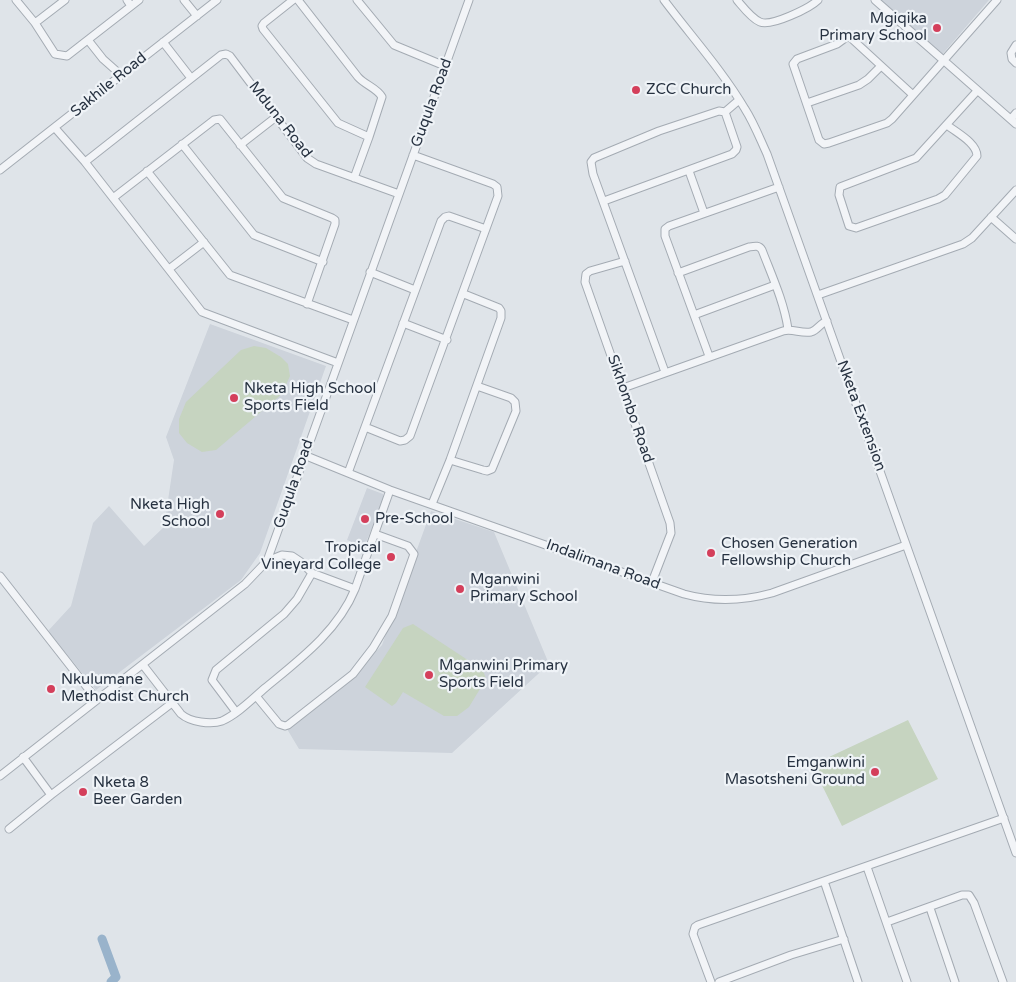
<!DOCTYPE html>
<html>
<head>
<meta charset="utf-8">
<style>
	body { margin:0 }
	canvas { display:block; background:#dfe4e9 }
</style>
</head>
<body>
<canvas width="1016" height="982"></canvas>
<script>
const ctx = document.querySelector('canvas').getContext('2d');
ctx.lineJoin = 'round';
function fillPath(path, color) { ctx.fillStyle = color; ctx.fill(path, 'evenodd'); }
function trace(path, color, width, dash) { ctx.strokeStyle = color; ctx.lineWidth = width; ctx.lineCap = dash ? 'butt' : 'round'; ctx.setLineDash(dash || []); ctx.stroke(path); }
function write(font, color, halo, rows, align = 'center') {
  ctx.font = font + ' "Varela Round",sans-serif'; ctx.lineWidth = 4.5; ctx.setLineDash([]); ctx.textBaseline = 'middle'; ctx.strokeStyle = halo; ctx.fillStyle = color; for (const [text, x, y, turn = 0] of rows) {
    ctx.save(); ctx.translate(x, y); ctx.rotate((+turn || 0) * Math.PI / 180); ctx.textAlign = isNaN(turn) ? turn : align; if (halo) ctx.strokeText(text, 0, 0); ctx.fillText(text, 0, 0); ctx.restore();
  }
}
fillPath(new Path2D(`
	M878,0H989L940,57Z
	M210,324L326,366L260,553L241,580L96,690L48,631L71,606L93,523L109,506L144,546L164,527L174,460L166,437Z
	M367,488L383,494L384,499L364,547L347,540Z
	M431,511L494,532L549,664L452,753L299,749L287,729L354,675L382,645Z`), '#cdd3db');
fillPath(new Path2D(`
	M254,346L266,348L281,357L288,364L290,376L282,394L216,450L202,452L187,443L179,433V419L186,402L241,350Z
	M413,624L483,670L486,679L469,707L457,716H444L403,692L396,703L392,706L365,687L403,628Z
	M908,720L938,779L842,826L812,765Z`), '#c6d4c0');
trace(new Path2D(`
	M102,939L116,977L111,982`), '#99b3cb', 9);
const minor = new Path2D(`
	M16,0L35,23L55,54L67,56L139,0
	M127,0L131,6
	M184,0L197,16
	M293,0L264,23L262,26L263,29L338,123L369,137
	M298,0L358,77C365,85 377,88 382,97L369,137L354,178
	M357,0L394,45L445,66
	M664,0C691,36 722,70 745,109C754,123 760,139 767,154L1016,853
	M737,0C743,7 751,18 760,22C771,27 810,8 818,0
	M875,0L1016,124
	M35,23L65,0
	M88,40L103,59L121,75
	M163,42L191,78
	M1016,45L1011,53L1012,59L1016,63
	M913,95L852,39L848,36L837,44L797,59L793,64L819,140L824,144L829,143L887,123L892,119L997,0
	M807,103L859,85L868,79L881,66
	M1011,119L1016,113
	M947,125C957,133 977,143 977,156L945,195L938,199L856,228L849,226L839,195L840,187L916,158L977,91
	M55,128L85,162L202,312L338,363
	M182,144L254,235L323,262
	M240,145L276,117
	M85,162L221,55L226,54L230,56L307,158L316,164L399,194
	M0,170L217,0
	M147,171L230,275L353,320
	M689,171L704,213
	M113,198L214,120L220,119L283,198L332,218L335,220V224L307,304
	M604,201L732,154L736,150L737,147L725,112
	M991,217L1016,239
	M625,261L590,271L586,274L585,282L670,523L671,533L652,582
	M169,269L204,242
	M370,272L415,290
	M678,273L749,247C755,246 759,245 762,250C772,276 784,302 788,329
	M818,295L963,244L972,238L1016,190
	M694,315L775,285
	M403,323L447,340
	M709,356L665,236V229L669,226L779,187
	M665,372L593,174L591,162L594,158L659,131L719,111L725,112L739,100
	M623,388L783,331C792,328 801,334 811,332C818,330 820,323 827,321
	M365,427L400,441L405,440L410,436L498,196L497,187L493,184L413,155
	M304,455L390,490L684,594C713,602 743,601 772,593L906,545
	M450,460L483,470L487,471L492,469L516,411L515,402L511,398L477,386
	M348,473L441,221L445,217L449,216L486,229
	M432,504L450,460L501,318V311L499,308L464,294
	M267,561L282,555L292,556L301,562L312,573L355,589
	M0,576L97,700
	M143,665L181,714C190,722 211,725 222,721C238,714 252,699 265,688C299,660 338,631 355,589L390,490
	M256,696L279,724L285,726L288,725L353,674L373,648L392,616L414,554L408,546L375,534
	M236,712L212,680L216,670L284,614L297,599L312,573
	M23,757L51,795L172,703
	M0,776L245,584L267,561L469,0
	M9,829L51,795
	M867,867L907,982
	M824,881L858,982
	M930,908L955,982
	M887,922L962,895H969L974,903L1003,982
	M711,982L693,934L695,927L698,925L1004,818
	M719,982L791,955L844,939`);
trace(minor, '#a4abb3', 9);
trace(minor, '#f2f4f7', 7);
for (const [x, y, r, color] of [
	[937,28,5,"#d43f5b"],
	[636,90,5,"#d43f5b"],
	[234,398,5,"#d43f5b"],
	[220,514,5,"#d43f5b"],
	[365,519,5,"#d43f5b"],
	[711,553,5,"#d43f5b"],
	[391,557,5,"#d43f5b"],
	[460,589,5,"#d43f5b"],
	[429,675,5,"#d43f5b"],
	[51,689,5,"#d43f5b"],
	[875,772,5,"#d43f5b"],
	[83,792,5,"#d43f5b"]
]) { const dot = new Path2D(); dot.arc(x, y, r, 0, 2 * Math.PI); ctx.fillStyle = color; ctx.fill(dot); trace(dot, '#eff3f7', 2); }
write('15px', '#273241', '#eff3f7', [
	["Mgiqika",927,19,"right"],
	["Primary School",927,36,"right"],
	["ZCC Church",646,90],
	["Nketa High School",244,389],
	["Sports Field",244,406],
	["Nketa High",210,505,"right"],
	["School",210,522,"right"],
	["Pre-School",375,519],
	["Chosen Generation",721,544],
	["Fellowship Church",721,561],
	["Tropical",381,548,"right"],
	["Vineyard College",381,565,"right"],
	["Mganwini",470,580],
	["Primary School",470,597],
	["Mganwini Primary",439,666],
	["Sports Field",439,683],
	["Nkulumane",61,680],
	["Methodist Church",61,697],
	["Emganwini",865,763,"right"],
	["Masotsheni Ground",865,780,"right"],
	["Nketa 8",93,783],
	["Beer Garden",93,800]
], 'left');
write('15px', '#273241', '#eff3f7', [
	["Sakhile Road",109,85,-39],
	["Guqula Road",432,103,-70],
	["Mduna Road",280,120,52],
	["Sikhombo Road",630,409,71],
	["Nketa Extension",861,416,70],
	["Guqula Road",294,484,-71],
	["Indalimana Road",603,565,20]
]);
</script>
</body>
</html>
